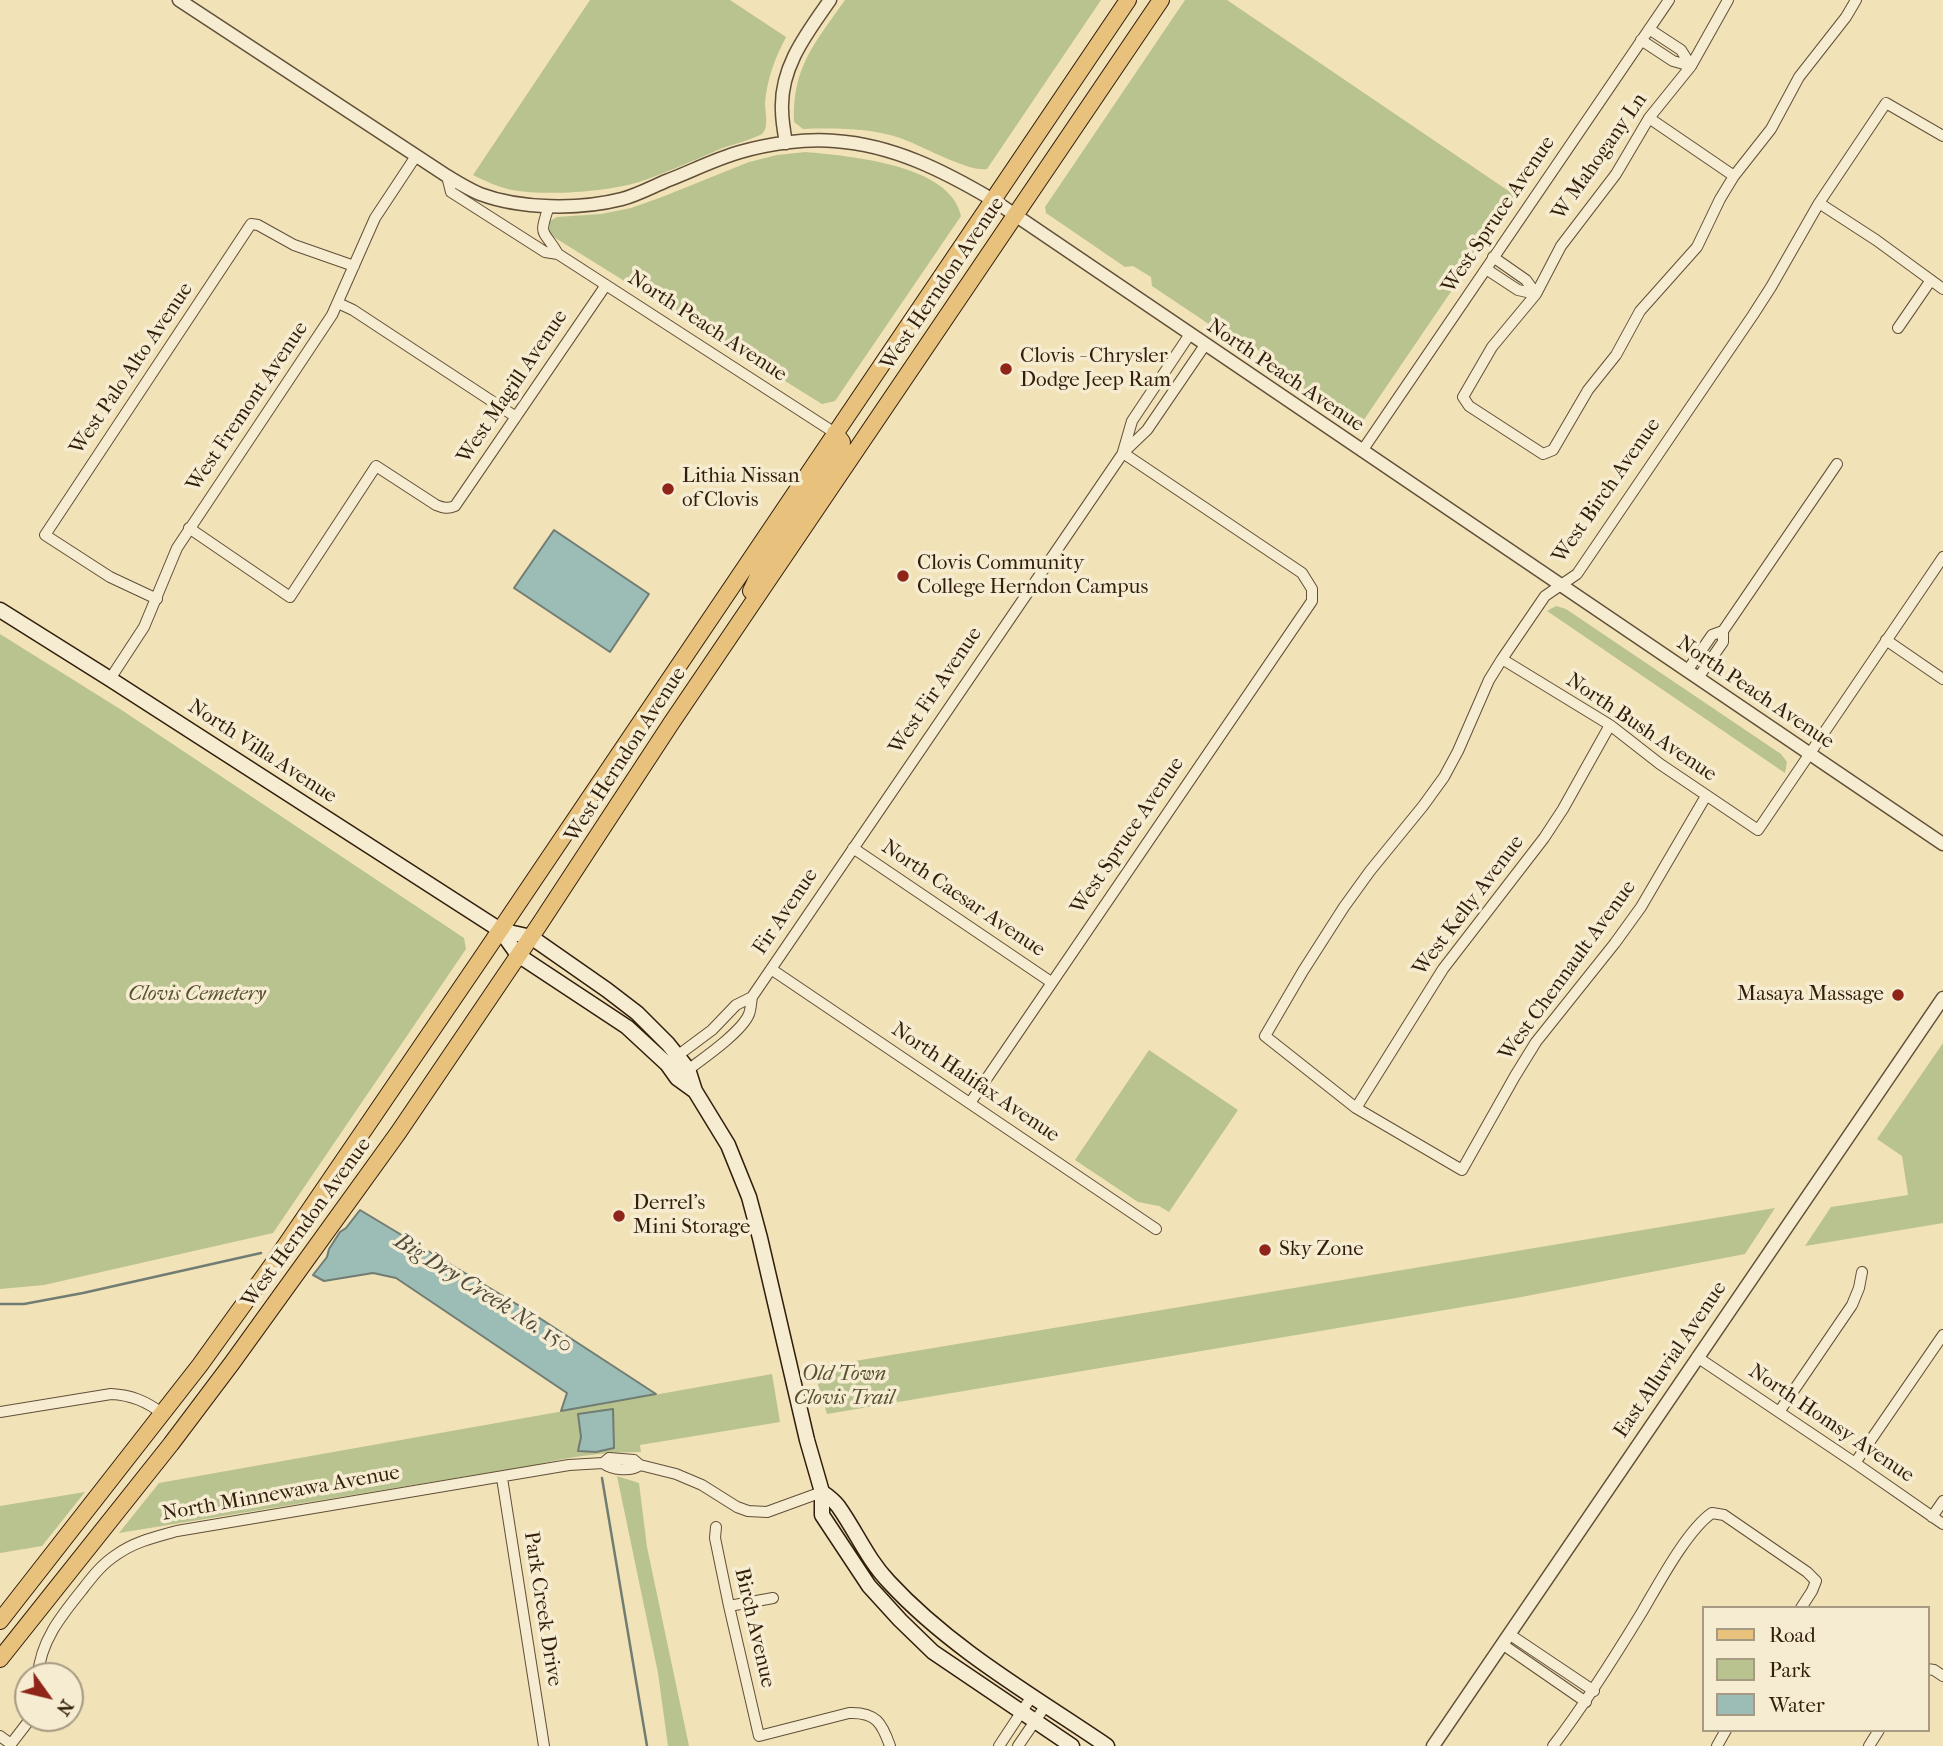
<!DOCTYPE html>
<html>
<head>
<meta charset="utf-8">
<style>
	body { margin:0 }
	#map { position:relative; width:1943px; height:1746px; overflow:hidden; background:#f1e2b8; font-family:"IM FELL French Canon",serif }
	canvas { display:block }
	.legend { position:absolute; left:1702px; top:1606px; width:228px; height:126px; box-sizing:border-box; background:#f6ecd1; border:2px solid #a79a82; margin:0; padding:9px 12px; list-style:none; font-size:21px; color:#311e0c }
	.legend li { display:flex; align-items:center; gap:14px; height:35px }
	.legend b { width:35px; border:2px solid #a79a82 }
	.north { position:absolute; left:14px; top:1662px; width:70px; height:70px; box-sizing:border-box; background:#f6ecd1; border:2px solid #a79a82; border-radius:50%; rotate:124deg; font-size:19px; font-weight:700; line-height:28px; text-align:center; color:#311e0c }
	.north::after { content:''; display:block; margin:auto; width:24px; height:32px; background:#8f2418; clip-path:polygon(50% 0,100% 100%,50% 72%,0 100%) }
</style>
</head>
<body>
<div id="map">
<canvas width="1943" height="1746"></canvas>
<ul class="legend">
<li><b style="height:9px;background:#e8c17c"></b>Road</li>
<li><b style="height:19px;background:#b9c38f"></b>Park</li>
<li><b style="height:19px;background:#9cbcb6"></b>Water</li>
</ul>
<div class="north">N</div>
</div>
<script>
const ctx = document.querySelector('canvas').getContext('2d');
ctx.lineJoin = 'round';
function fillPath(path, color) { ctx.fillStyle = color; ctx.fill(path, 'evenodd'); }
function trace(path, color, width, dash) { ctx.strokeStyle = color; ctx.lineWidth = width; ctx.lineCap = dash ? 'butt' : 'round'; ctx.setLineDash(dash || []); ctx.stroke(path); }
function write(font, color, halo, rows, align = 'center') {
  ctx.font = font + ' "IM FELL French Canon",serif'; ctx.lineWidth = 7; ctx.setLineDash([]); ctx.textBaseline = 'middle'; ctx.strokeStyle = halo; ctx.fillStyle = color; for (const [text, x, y, turn = 0] of rows) {
    ctx.save(); ctx.translate(x, y); ctx.rotate((+turn || 0) * Math.PI / 180); ctx.textAlign = isNaN(turn) ? turn : align; if (halo) ctx.strokeText(text, 0, 0); ctx.fillText(text, 0, 0); ctx.restore();
  }
}
fillPath(new Path2D(`
	M590,0H730L786,37C775,58 767,79 765,103C765,112 769,126 763,133C758,138 727,146 718,150C692,161 666,173 639,182C606,192 547,196 512,190C498,187 485,181 473,175Z
	M845,0H1101L987,169C967,172 921,145 900,138C869,128 836,128 803,129L794,122C792,67 815,43 845,0Z
	M1185,0H1227L1516,196L1363,421L1355,423L1270,365L1268,357L1251,345L1243,347L1152,286L1151,277L1133,266L1125,267L1046,213L1045,207Z
	M806,152C848,156 951,164 961,216L835,401L822,404L552,236L549,232L550,221L557,217L601,214L631,208L662,197L749,162L777,155Z
	M1556,606L1566,609L1781,754L1787,762L1785,773L1547,611Z
	M0,634L120,709L464,938L466,949L273,1233L44,1285L0,1289Z
	M1943,1043V1223L1805,1246L1831,1207L1908,1195L1902,1156L1877,1139Z
	M1149,1050L1238,1110L1169,1212L1159,1206L1138,1202L1075,1160Z
	M1775,1208L1745,1254L1516,1298L827,1414L813,1368Z
	M772,1374L780,1422L640,1445L641,1452C605,1452 571,1456 536,1465L119,1533L159,1483Z
	M617,1476L639,1483L647,1547L689,1746H668L658,1673Z
	M85,1492L42,1546L0,1553V1506Z`), '#b9c38f');
const water = new Path2D(`
	M554,530L649,594L610,652L514,588Z
	M360,1210L538,1317L656,1394L561,1411L567,1393L396,1278L373,1273L324,1281L313,1275L327,1257L329,1249L340,1232L346,1228Z
	M613,1409L614,1448L596,1452L578,1451L581,1437L578,1414Z`);
fillPath(water, '#9cbcb6');
trace(water, '#717d72', 2);
trace(new Path2D(`
	M0,1304H24L83,1293L261,1253
	M602,1478L647,1746`), '#717d72', 2.5);
const minor = new Path2D(`
	M1728,0L1691,66L1649,118L1616,174L1561,246L1536,294L1492,347L1463,397L1469,406L1543,454L1553,450L1588,390L1616,355L1640,311L1697,247L1720,199L1734,176L1771,129L1799,77L1846,17L1856,0
	M1641,40L1673,61L1691,66L1681,50L1649,29
	M1649,118L1734,176
	M447,176L451,192L545,252L558,254L835,433
	M1819,203L1876,240L1943,289
	M549,206C538,238 543,228 558,254
	M1486,269L1518,290L1536,294L1526,280L1493,257
	M338,303L353,310L516,417
	M1898,328L1931,280
	M1362,451L1669,0
	M1123,452L1132,421L1190,334
	M189,528L290,597L376,466L436,505C443,508 448,509 455,506L606,285
	M157,599L110,577L45,535L251,224L258,225L294,245L354,266
	M1886,640L1943,679
	M1502,659L1610,725L1660,764L1758,830L1943,557
	M1687,671L1712,635L1723,631
	M1698,678L1723,642V631L1837,464
	M110,679L144,627L177,548L332,315L375,218L416,156
	M1706,796L1641,907L1615,943L1536,1042L1515,1076L1462,1170L1356,1108L1265,1036L1303,971L1344,907L1370,871L1423,806L1444,777L1458,751L1489,680L1502,659L1545,596L1577,574L1753,315L1771,287L1819,203L1886,103L1943,136
	M853,848L1051,982
	M771,969L1156,1229
	M673,1059L712,1030L736,1005L752,997
	M685,1072C701,1060 742,1032 749,1014C751,1009 751,1002 752,997L1123,453L1147,430L1205,345
	M970,1103L1312,601V589L1302,573L1123,453
	M1356,1108L1443,969L1544,838L1563,809L1610,725
	M1697,1357L1855,1463L1943,1524
	M0,1412L111,1394C131,1395 146,1401 163,1414
	M1779,1412L1852,1305L1859,1288L1862,1272
	M603,1463C612,1470 631,1472 640,1465
	M1855,1463L1943,1335
	M502,1478L544,1746
	M1932,1517L1943,1501
	M716,1527L715,1538L729,1606L759,1736L849,1713C876,1712 882,1723 890,1746
	M729,1606L773,1598
	M1509,1634L1594,1691
	M1502,1644L1586,1702
	M1927,1669L1934,1670L1943,1676
	M38,1676C40,1642 61,1616 82,1590C92,1577 102,1564 116,1555C134,1542 155,1537 177,1531L569,1465L603,1463L609,1458L634,1460L640,1465L676,1474L702,1485L737,1507L748,1511L767,1512L822,1492
	M0,1736L11,1744L31,1718
	M999,1746L1032,1696
	M1018,1746L1046,1705
	M1553,1746C1586,1703 1614,1658 1642,1612C1658,1585 1687,1530 1712,1513L1724,1515L1807,1572L1816,1581L1812,1591L1801,1608
	M1717,1746L1726,1730
	M1869,1746L1879,1730`);
const tertiary = new Path2D(`
	M179,0L447,176C457,182 468,189 480,194C520,209 579,210 622,199C637,195 652,187 666,181C690,172 715,159 740,152C768,144 806,138 835,141C893,145 944,171 993,200L1943,844
	M786,143C784,132 782,121 782,110C780,67 807,33 830,0
	M1433,1746L1943,998`);
const secondary = new Path2D(`
	M0,610L110,679L500,930L531,937L607,990L637,1013L668,1044L688,1069L695,1091L728,1145L749,1197L760,1238L807,1440L822,1492V1515L869,1586L900,1620L933,1652L1072,1746
	M500,930L518,955L627,1027L667,1064L677,1078L695,1091
	M822,1492C828,1496 834,1501 838,1506C856,1531 867,1559 889,1582C951,1649 1032,1695 1107,1746`);
const primary = new Path2D(`
	M751,591L761,570L841,451L842,442L835,433
	M0,1621L200,1365L272,1265L484,954L1128,0
	M0,1659L171,1444L232,1363L398,1133L539,925L672,722L1161,0`);
trace(minor, '#614f37', 12);
trace(tertiary, '#614f37', 15);
trace(secondary, '#311e0c', 17);
trace(primary, '#311e0c', 18);
trace(minor, '#f6ecd1', 10);
trace(tertiary, '#f6ecd1', 12);
trace(secondary, '#f6ecd1', 14);
trace(primary, '#e8c17c', 16);
for (const [x, y, r, color] of [
	[1006,369,7,"#8f2418"],
	[668,489,7,"#8f2418"],
	[903,576,7,"#8f2418"],
	[1898,995,7,"#8f2418"],
	[619,1216,7,"#8f2418"],
	[1265,1250,7,"#8f2418"]
]) { const dot = new Path2D(); dot.arc(x, y, r, 0, 2 * Math.PI); ctx.fillStyle = color; ctx.fill(dot); trace(dot, '#f6ecd1', 2.5); }
write('21px', '#311e0c', '#f6ecd1', [
	["W Mahogany Ln",1600,157,-55],
	["West Spruce Avenue",1499,215,-56],
	["West Herndon Avenue",943,284,-56],
	["North Peach Avenue",707,327,33],
	["West Palo Alto Avenue",132,369,-56],
	["North Peach Avenue",1285,376,34],
	["West Magill Avenue",513,387,-56],
	["West Fremont Avenue",248,407,-56],
	["West Birch Avenue",1607,491,-55],
	["West Fir Avenue",936,691,-56],
	["North Peach Avenue",1755,693,34],
	["North Bush Avenue",1641,728,34],
	["North Villa Avenue",262,752,33],
	["West Herndon Avenue",626,755,-57],
	["West Spruce Avenue",1128,836,-56],
	["North Caesar Avenue",963,899,34],
	["West Kelly Avenue",1469,906,-53],
	["Fir Avenue",786,912,-56],
	["West Chennault Avenue",1568,971,-54],
	["North Halifax Avenue",975,1083,34],
	["West Herndon Avenue",307,1223,-54],
	["East Alluvial Avenue",1671,1360,-56],
	["North Homsy Avenue",1831,1424,34],
	["North Minnewawa Avenue",281,1494,-10],
	["Park Creek Drive",542,1609,81],
	["Birch Avenue",754,1628,77]
]);
write('21px', '#311e0c', '#f6ecd1', [
	["Clovis - Chrysler",1020,357],
	["Dodge Jeep Ram",1020,381],
	["Lithia Nissan",682,477],
	["of Clovis",682,501],
	["Clovis Community",917,564],
	["College Herndon Campus",917,588],
	["Masaya Massage",1884,995,"right"],
	["Derrel's",633,1204],
	["Mini Storage",633,1228],
	["Sky Zone",1279,1250]
], 'left');
write('italic 21px', '#5a5033', '#f6ecd1', [
	["Clovis Cemetery",197,995],
	["Old Town",844,1375],
	["Clovis Trail",844,1399]
]);
write('italic 23px', '#514d3f', '#f6ecd1', [
	["Big Dry Creek No. 150",483,1294,32]
]);
</script>
</body>
</html>
